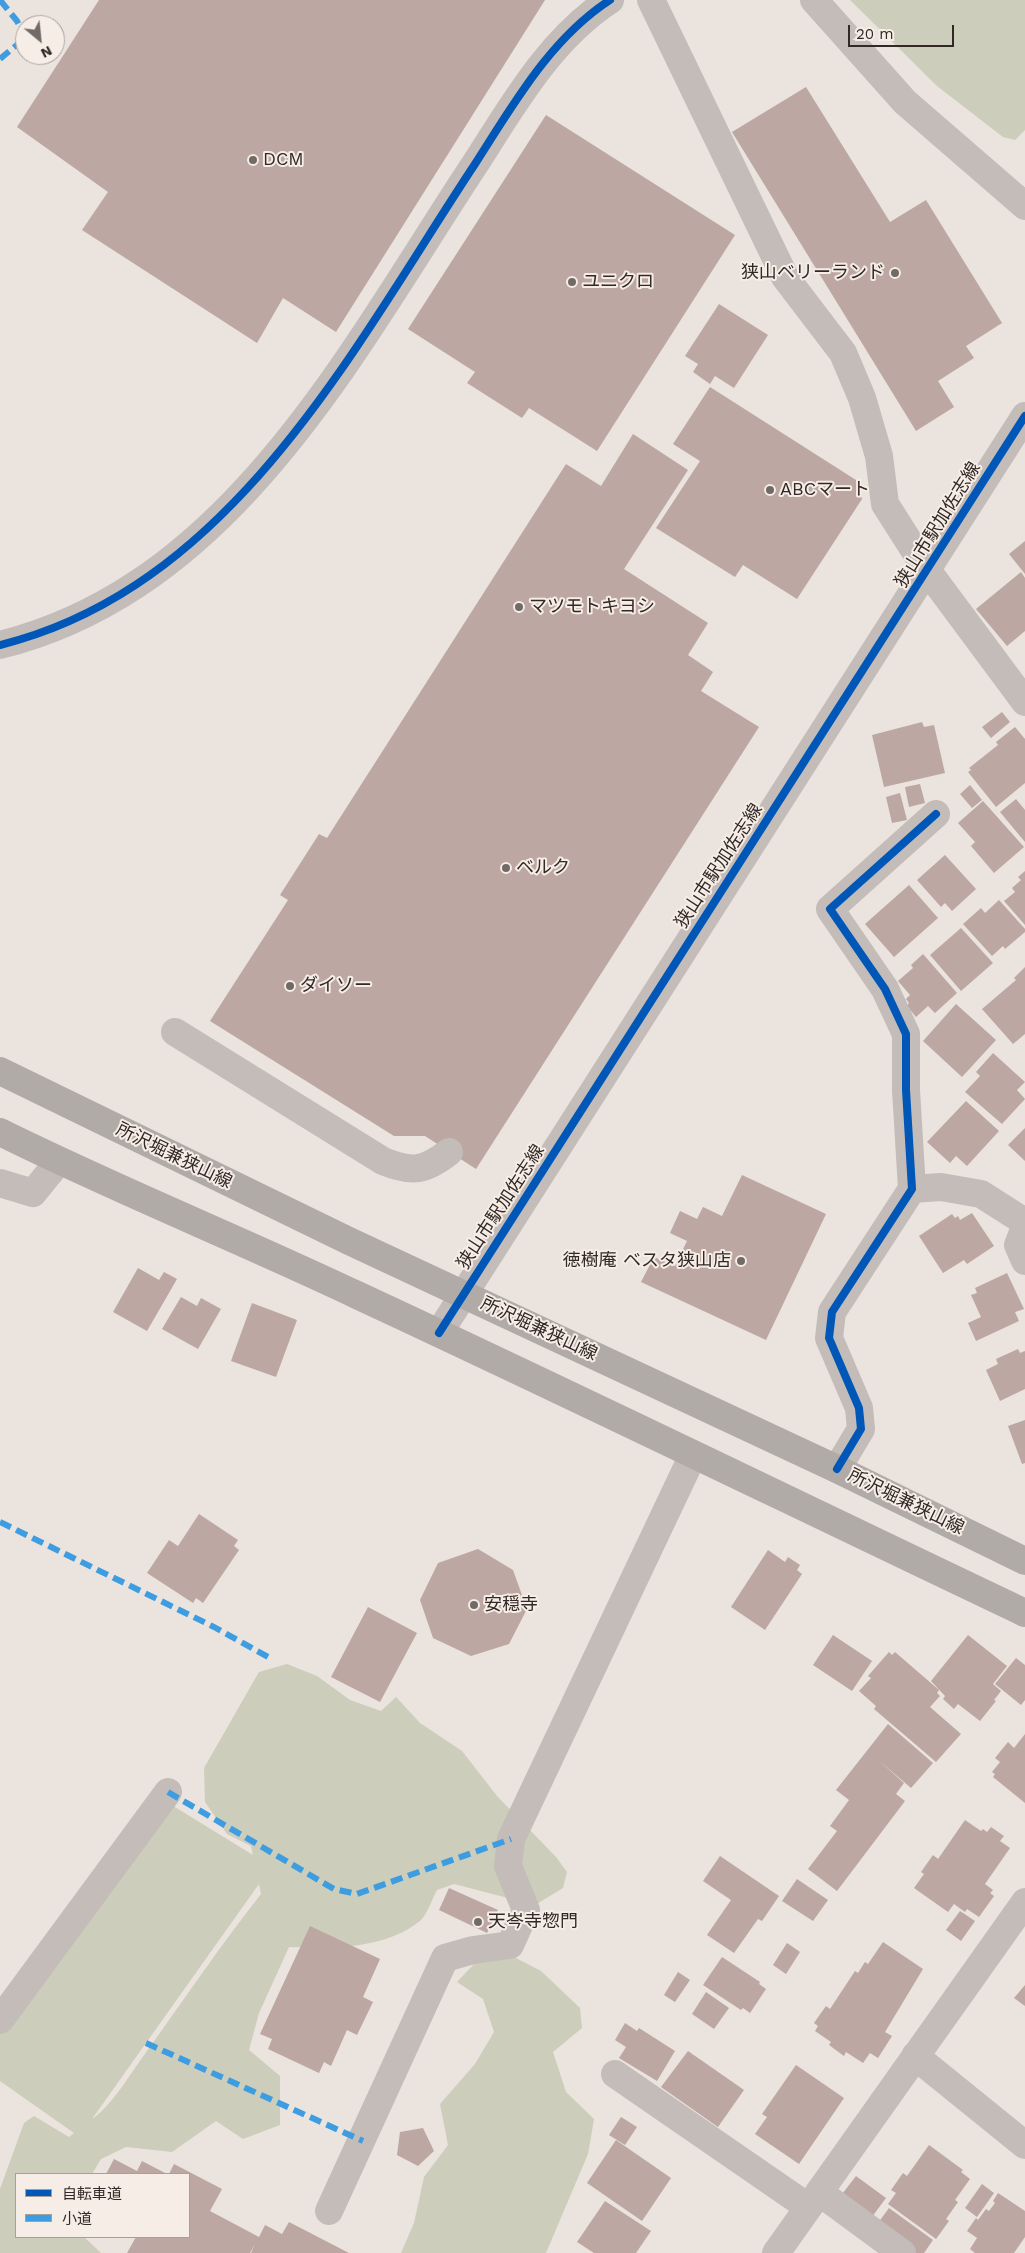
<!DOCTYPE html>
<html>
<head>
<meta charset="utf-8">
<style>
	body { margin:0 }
	#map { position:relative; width:1025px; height:2253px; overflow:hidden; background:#eae3de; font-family:"Work Sans","Noto Sans JP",sans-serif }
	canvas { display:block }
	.legend { position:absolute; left:15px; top:2173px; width:175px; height:65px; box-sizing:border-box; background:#f6ede6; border:1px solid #a89f9a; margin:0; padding:6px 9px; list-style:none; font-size:15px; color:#322927 }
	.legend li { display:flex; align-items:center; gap:10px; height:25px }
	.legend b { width:25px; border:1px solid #a89f9a }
	.north { position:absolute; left:15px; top:15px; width:50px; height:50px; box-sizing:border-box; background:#f6ede6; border:1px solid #a89f9a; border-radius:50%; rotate:152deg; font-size:14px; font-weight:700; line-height:20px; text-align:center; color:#322927 }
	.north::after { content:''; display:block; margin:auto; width:18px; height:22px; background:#726a67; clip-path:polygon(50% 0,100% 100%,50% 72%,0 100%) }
	.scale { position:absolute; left:848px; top:25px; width:106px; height:22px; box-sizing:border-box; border:2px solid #322927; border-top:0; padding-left:6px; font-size:15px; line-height:18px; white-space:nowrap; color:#322927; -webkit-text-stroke:4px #f6ede6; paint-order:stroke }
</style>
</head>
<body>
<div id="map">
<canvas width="1025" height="2253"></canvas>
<ul class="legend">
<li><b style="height:6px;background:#0057b8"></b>自転車道</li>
<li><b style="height:6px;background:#3e9ce0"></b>小道</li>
</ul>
<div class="north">N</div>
<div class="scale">20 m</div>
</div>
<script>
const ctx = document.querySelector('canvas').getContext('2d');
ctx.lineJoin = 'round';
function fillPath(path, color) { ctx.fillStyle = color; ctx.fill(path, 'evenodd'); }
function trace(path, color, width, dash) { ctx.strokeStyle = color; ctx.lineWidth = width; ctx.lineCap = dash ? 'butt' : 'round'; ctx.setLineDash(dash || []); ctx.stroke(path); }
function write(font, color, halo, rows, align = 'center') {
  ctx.font = font + ' "Work Sans","Noto Sans JP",sans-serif'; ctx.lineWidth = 4; ctx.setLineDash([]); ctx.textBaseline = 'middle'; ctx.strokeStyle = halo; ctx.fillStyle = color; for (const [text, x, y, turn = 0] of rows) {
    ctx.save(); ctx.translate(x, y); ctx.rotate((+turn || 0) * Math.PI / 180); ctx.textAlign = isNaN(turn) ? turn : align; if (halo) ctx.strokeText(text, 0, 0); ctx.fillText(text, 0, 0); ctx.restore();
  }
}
fillPath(new Path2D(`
	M850,0H1025V130L1015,140L1003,137L937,86Z
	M287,1664L317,1676L350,1700L381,1711L396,1697L420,1723L462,1751L497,1796L556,1857L567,1872L563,1888L535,1905L454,1884L437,1890C432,1899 427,1915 420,1921C383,1950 333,1948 289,1947L259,2013L249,2050L280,2076V2125L243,2139L216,2121L172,2152L126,2147L101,2159L92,2174H16V2237H84L101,2253H0V2189L24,2123L34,2116L69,2137L74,2133L0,2081V2031L170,1804L253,1855L251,1846L227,1834L205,1802L204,1768L259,1672ZM259,1884L261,1894C221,1945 185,1998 147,2051C132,2071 113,2105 92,2119Z
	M516,1958L541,1971L580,2008L582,2028L553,2052L566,2092L594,2119L588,2154L546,2253H401L414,2223L424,2177L448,2145L440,2104L475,2064L494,2032L483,1999L457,1982L476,1962Z`), '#cccdba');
fillPath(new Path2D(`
	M99,0H545L336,332L283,298L257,343L82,230L108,192L17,127Z
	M806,87L890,222L926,200L1002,323L966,346L974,358L938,381L954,407L916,431L732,132Z
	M546,115L735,235L597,451L529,408L522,418L467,383L475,372L408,329Z
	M719,304L768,335L734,388L715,376L710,384L693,372L698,364L685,356Z
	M710,387L856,480L862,499L797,599L743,565L735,577L656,528L700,461L673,444Z
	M633,434L688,470L624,569L708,623L688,655L713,672L701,691L759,727L476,1169L425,1136H394L210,1021L288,900L280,895L319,834L327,838L566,464L601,486Z
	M1025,541V574L1009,554Z
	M1021,572L1025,578V631L1007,646L976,609Z
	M1002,712L1010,722L991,738L982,727Z
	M922,722L924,727L934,725L945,773L884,787L872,735Z
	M1015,727L1025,739V783L996,807L968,772L971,770L969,768L998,745L996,742Z
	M920,784L925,803L909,807L905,787Z
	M970,785L982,800L972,808L960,794Z
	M900,793L907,820L892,823L886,797Z
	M1016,799L1025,810V842L1000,812Z
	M983,801L1024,847L994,873L971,846L975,842L958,823Z
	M945,855L976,889L952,911L945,903L941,907L917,880Z
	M1025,871V925L1004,901L1015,892L1012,888L1021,880L1018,877Z
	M909,885L938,918L894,957L865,924Z
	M999,900L1025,929V932L1005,949L1003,946L992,956L963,924L981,908L985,913Z
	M961,928L993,963L961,991L930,955Z
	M923,954L957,993L935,1013L928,1006L916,1017L907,1006L909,1003L906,999L910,995L898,981L913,968L911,965Z
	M1025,967V1034L1013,1044L982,1009L1016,980L1014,978Z
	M956,1004L996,1040L962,1077L923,1041Z
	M993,1053L1025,1082L1017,1090L1025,1099L1002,1124L965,1092L980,1076L976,1072Z
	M966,1101L999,1131L967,1166L956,1156L950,1163L927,1142Z
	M1025,1128V1161L1008,1145Z
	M742,1175L826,1214L766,1340L641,1282L654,1257L675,1266L687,1241L670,1233L680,1211L697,1219L703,1207L722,1216Z
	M972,1213L994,1246L967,1264L964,1260L943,1273L919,1236L952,1214L955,1218L958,1216L960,1220Z
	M138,1268L159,1280L164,1272L177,1279L147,1331L113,1312Z
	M1007,1273L1024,1309L1015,1312L1019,1321L976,1341L968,1323L981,1317L971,1295L977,1293L975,1288Z
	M181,1297L197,1306L201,1298L221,1309L198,1349L162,1329Z
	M252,1303L297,1320L276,1377L231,1361Z
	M1018,1349L1020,1353L1025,1351V1389L1000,1401L986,1370L998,1364L996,1359Z
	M1025,1420V1463L1022,1464L1008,1426Z
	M199,1514L238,1540L234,1546L239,1550L203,1603L196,1598L193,1603L147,1573L169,1540L178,1546Z
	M478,1549L513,1570L527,1609L509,1644L471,1656L433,1638L420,1600L438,1563Z
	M768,1550L785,1562L788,1557L800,1565L797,1570L802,1574L765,1630L731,1607Z
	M368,1607L417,1633L380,1702L331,1677Z
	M833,1635L872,1661L852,1691L813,1665Z
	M968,1635L1007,1666L993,1684L1001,1691L994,1700L996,1701L980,1721L958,1704L954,1709L943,1699L945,1696L931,1681Z
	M889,1652L892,1655L895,1652L939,1690L937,1693L940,1696L930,1707L961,1734L936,1762L874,1709L876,1706L859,1691L871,1678L868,1676Z
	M1016,1658L1025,1665V1700L1021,1705L995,1684Z
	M888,1724L933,1763L911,1788L876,1758L904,1783L896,1794L905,1801L837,1891L808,1869L837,1831L830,1826L849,1800L836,1790Z
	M1025,1734V1803L993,1777L995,1774L992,1772L1000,1762L995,1758L1008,1742L1014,1748Z
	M965,1820L981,1831L983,1829L987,1832L991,1827L1004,1836L1000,1841L1010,1848L985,1884L993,1890L990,1893L994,1896L979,1917L967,1909L965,1912L954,1904L948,1912L914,1888L924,1874L921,1872L933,1855L938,1859Z
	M720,1856L779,1896L762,1921L758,1919L734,1953L707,1935L731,1900L703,1881Z
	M797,1879L828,1900L813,1921L782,1901Z
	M449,1888L498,1910L487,1933L439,1910Z
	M960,1911L975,1921L961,1941L946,1930Z
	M310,1926L380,1959L363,1997L373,2002L357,2035L347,2030L331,2066L324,2062L319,2073L268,2049L272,2039L260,2034Z
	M883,1942L923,1969L885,2032L892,2036L878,2058L870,2053L863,2063L846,2052L844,2056L829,2045L831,2042L815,2031L818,2026L814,2023L826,2006L830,2009L855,1971L858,1973L865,1962L868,1964Z
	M787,1943L800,1952L786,1974L773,1965Z
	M722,1957L760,1982L759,1984L766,1989L750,2013L743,2008L741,2010L703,1985Z
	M678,1972L690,1980L675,2002L664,1995Z
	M1025,1985V2006L1014,1998Z
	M706,1992L729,2008L714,2029L692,2014Z
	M625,2023L637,2031L639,2028L675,2051L657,2081L619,2058L626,2047L615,2040Z
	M688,2051L744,2090L718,2127L661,2087Z
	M796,2065L844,2098L799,2164L755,2134L767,2117L762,2114Z
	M621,2117L637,2127L625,2145L609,2135Z
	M423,2128L434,2151L418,2166L397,2155L400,2132Z
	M616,2140L671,2178L642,2221L587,2183Z
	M929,2145L963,2170L961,2172L970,2179L955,2200L958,2202L946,2219L949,2221L936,2239L888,2204L896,2193L891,2190L903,2173L907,2176Z
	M114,2159L137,2171L142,2161L167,2174H106Z
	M174,2164L222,2189L210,2211L259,2237L265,2225L282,2234L289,2222L349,2253H251L255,2244L250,2253H127L136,2237H189V2174H169Z
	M856,2176L886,2198L869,2221L839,2198Z
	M982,2184L994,2193L977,2217L965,2208Z
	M998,2193L1025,2211V2237L1014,2253H975L970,2249L977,2238L967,2231L976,2218L978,2220L986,2209L989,2211L995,2203L993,2201Z
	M605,2201L651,2231L636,2253H594L577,2242Z
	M889,2208L933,2240L924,2253H910L875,2227Z`), '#bca7a2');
trace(new Path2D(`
	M651,0L785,277L843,353L862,398L879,456L885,504L927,570L1025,702
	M814,0L905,102L1025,206
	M0,645C233,587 353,348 475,164C513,105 550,39 610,0
	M175,1032L383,1161C412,1173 425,1171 449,1152
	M0,1183L33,1193L59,1161
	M912,1189L941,1187L981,1194L1025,1222
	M1025,1227L1018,1245L1025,1261
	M439,1333L1025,416
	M837,1469L861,1429L859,1408L829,1338L832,1312L912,1189L906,1090V1034L885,989L830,909L936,814
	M0,2020L168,1792
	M915,2056L1025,2145
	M615,2074L808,2207
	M819,2192L902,2253
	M329,2211L445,1958L473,1950L510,1945L526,1910L508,1866L511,1839L693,1455
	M776,2253L1025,1902`), '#c3bcb8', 28);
trace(new Path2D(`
	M0,1071L349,1241L837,1469L1025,1561
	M0,1132C117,1190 239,1239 357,1295C581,1399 802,1507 1025,1613`), '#b1aba7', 28);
trace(new Path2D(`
	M0,0L17,21L25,37
	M0,59L25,38
	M0,1522L214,1627L270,1658
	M168,1792L334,1889L357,1894L511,1839
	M146,2043L363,2141`), '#3e9ce0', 6, [12, 6]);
trace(new Path2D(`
	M0,645C233,587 353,348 475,164C513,105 550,39 610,0
	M439,1333L1025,416
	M837,1469L861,1429L859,1408L829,1338L832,1312L912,1189L906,1090V1034L885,989L830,909L936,814`), '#0057b8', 8);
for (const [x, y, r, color] of [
	[253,160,5,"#726a67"],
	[895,273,5,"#726a67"],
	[572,282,5,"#726a67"],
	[770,490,5,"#726a67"],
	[519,607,5,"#726a67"],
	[506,868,5,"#726a67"],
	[290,986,5,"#726a67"],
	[741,1261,5,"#726a67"],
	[474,1605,5,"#726a67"],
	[478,1922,5,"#726a67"]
]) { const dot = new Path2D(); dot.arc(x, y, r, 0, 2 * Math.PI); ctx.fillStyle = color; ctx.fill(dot); trace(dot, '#f6ede6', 2); }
write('18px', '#322927', '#f6ede6', [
	["DCM",263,160],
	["狭山ベリーランド",885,273,"right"],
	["ユニクロ",582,282],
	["ABCマート",780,490],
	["マツモトキヨシ",529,607],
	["ベルク",516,868],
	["ダイソー",300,986],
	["徳樹庵 ベスタ狭山店",731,1261,"right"],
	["安穏寺",484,1605],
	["天岑寺惣門",488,1922]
], 'left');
write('18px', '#322927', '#f6ede6', [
	["狭山市駅加佐志線",938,525,-58],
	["狭山市駅加佐志線",719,866,-57],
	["所沢堀兼狭山線",174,1156,26],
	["狭山市駅加佐志線",501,1207,-57],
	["所沢堀兼狭山線",539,1329,25],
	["所沢堀兼狭山線",906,1502,26]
]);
</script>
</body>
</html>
